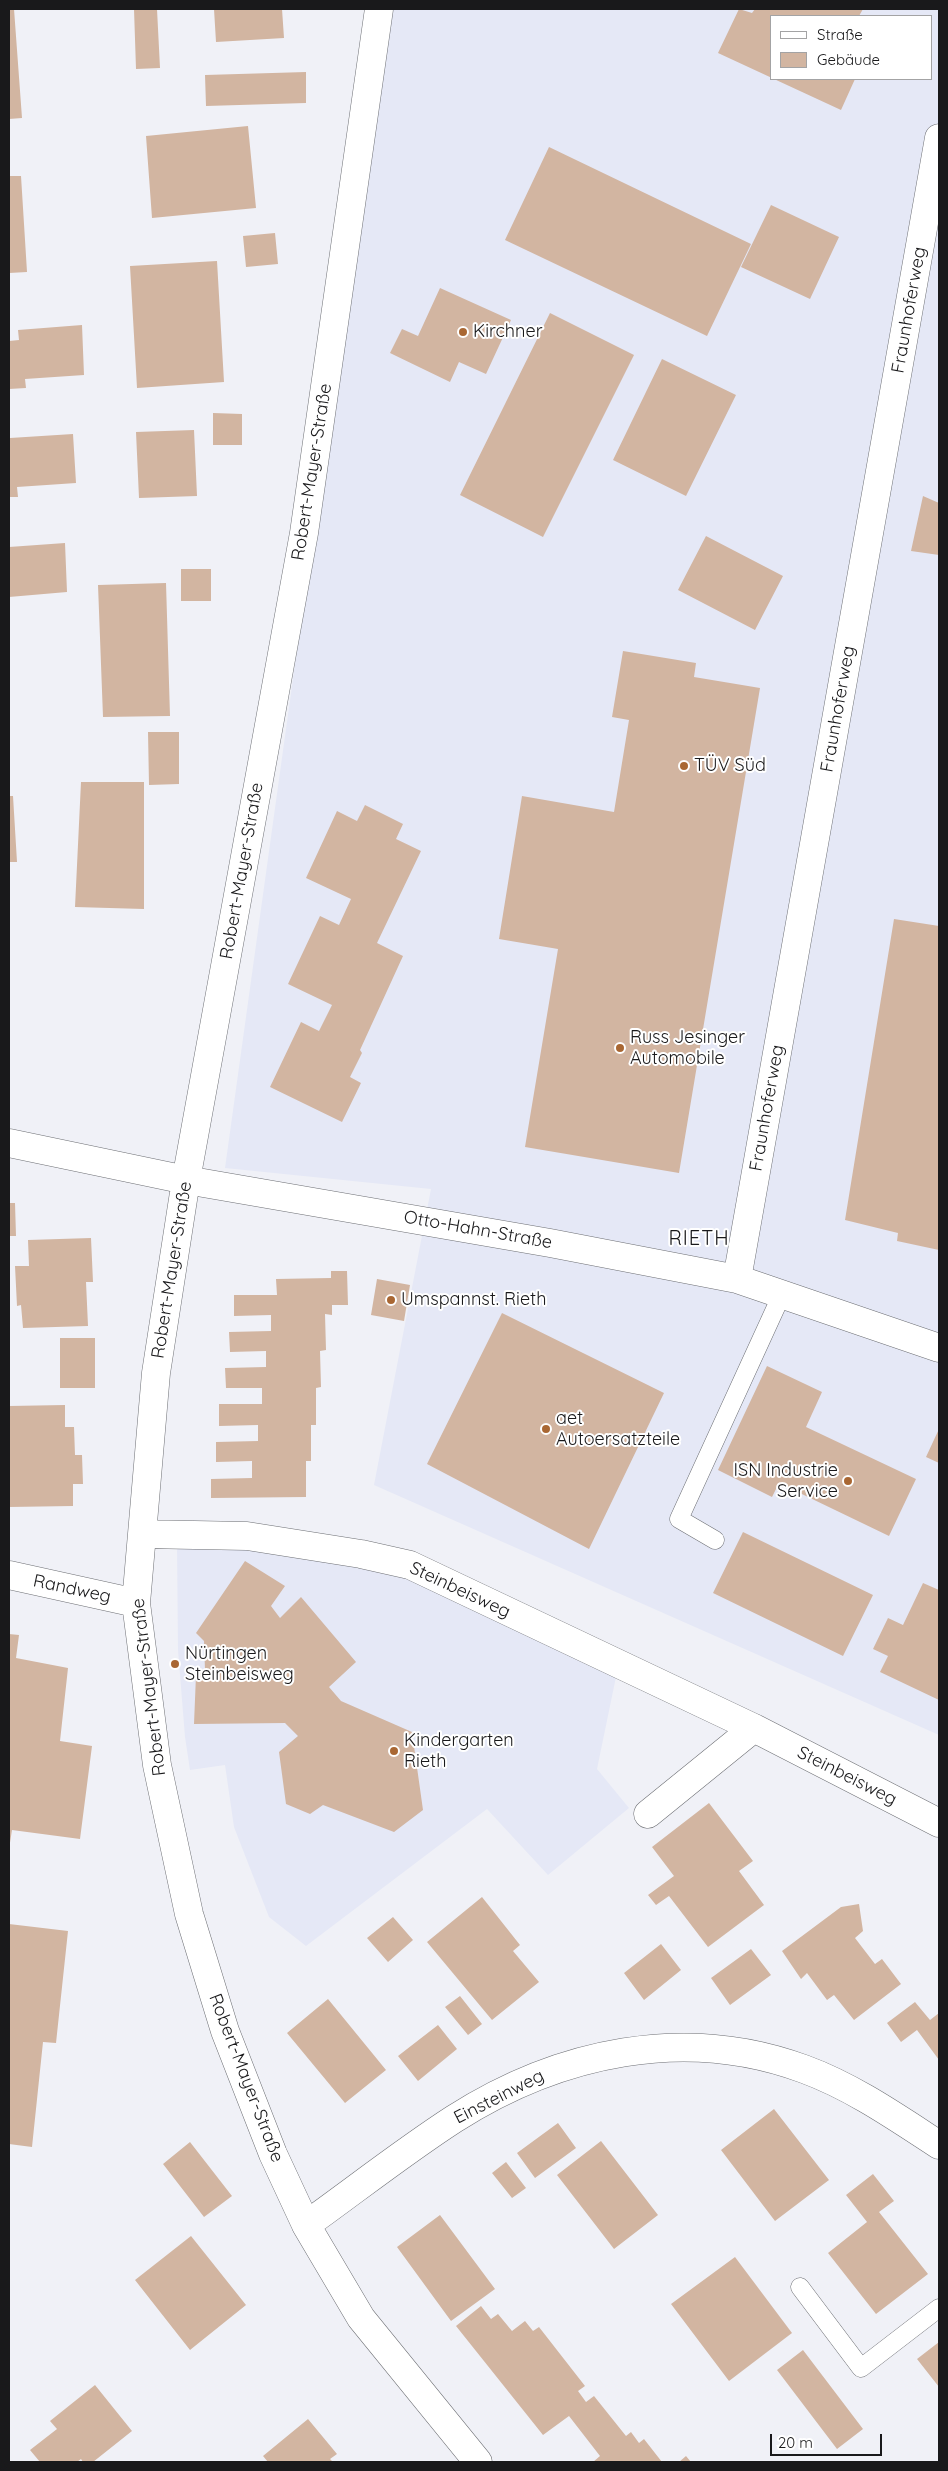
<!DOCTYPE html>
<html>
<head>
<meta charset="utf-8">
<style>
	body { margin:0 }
	#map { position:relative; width:948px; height:2471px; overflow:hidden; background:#f0f1f7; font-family:Quicksand,sans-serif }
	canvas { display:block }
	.frame { position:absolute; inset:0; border:10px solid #19191b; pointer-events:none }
	.legend { position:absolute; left:770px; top:15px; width:162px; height:65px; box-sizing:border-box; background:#fff; border:1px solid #a3a3a4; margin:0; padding:6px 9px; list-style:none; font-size:15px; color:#19191b }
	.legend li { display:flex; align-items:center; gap:10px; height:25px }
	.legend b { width:25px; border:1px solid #a3a3a4 }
	.scale { position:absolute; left:770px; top:2434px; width:112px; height:22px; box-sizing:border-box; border:2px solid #19191b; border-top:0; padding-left:6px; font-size:15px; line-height:18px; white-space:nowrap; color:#19191b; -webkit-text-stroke:4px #fff; paint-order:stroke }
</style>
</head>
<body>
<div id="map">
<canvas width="948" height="2471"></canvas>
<div class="frame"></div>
<ul class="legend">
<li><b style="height:6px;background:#fff"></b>Straße</li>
<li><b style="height:14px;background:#d2b5a1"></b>Gebäude</li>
</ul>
<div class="scale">20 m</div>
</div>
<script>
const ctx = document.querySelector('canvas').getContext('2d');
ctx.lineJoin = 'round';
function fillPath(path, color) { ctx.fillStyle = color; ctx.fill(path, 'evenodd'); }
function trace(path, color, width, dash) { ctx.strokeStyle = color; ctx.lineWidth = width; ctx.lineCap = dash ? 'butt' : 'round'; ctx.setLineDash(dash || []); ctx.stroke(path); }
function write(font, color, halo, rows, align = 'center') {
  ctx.font = font + ' Quicksand,sans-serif'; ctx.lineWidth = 4; ctx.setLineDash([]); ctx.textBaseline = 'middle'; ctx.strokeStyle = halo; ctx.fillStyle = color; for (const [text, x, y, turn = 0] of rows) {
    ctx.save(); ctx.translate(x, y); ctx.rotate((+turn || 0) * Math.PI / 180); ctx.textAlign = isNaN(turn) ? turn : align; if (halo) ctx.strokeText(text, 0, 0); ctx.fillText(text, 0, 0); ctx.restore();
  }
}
fillPath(new Path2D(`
	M386,9H939V1735L374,1485L431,1189L225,1168ZM772,16H932V79H772Z
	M206,1543L344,1560L429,1584L617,1672L597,1769L629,1808L548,1875L487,1809L306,1946L269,1917L234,1827L225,1765L190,1770L185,1737L178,1650L177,1544Z`), '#e5e8f6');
fillPath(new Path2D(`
	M9,9H14L22,118L9,119Z
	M134,9H157L160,68L136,69Z
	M214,9H282L284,38L216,42Z
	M739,9L752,13L755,9H863L859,16H772V78L718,53Z
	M306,72V103L206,106L205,75Z
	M774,79H855L841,110Z
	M248,126L256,208L152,218L146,136Z
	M549,147L751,244L707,336L505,240Z
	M9,176H21L27,272L9,273Z
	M771,205L839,237L810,299L741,267Z
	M275,233L278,264L246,267L243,236Z
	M217,261L224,382L137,388L130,266Z
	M440,288L511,320L486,374L459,362L450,382L390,353L402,329L418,336Z
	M550,313L634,355L543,537L460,495Z
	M82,325L84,375L25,379L26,388L9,389V341L19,340L18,330Z
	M662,359L736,395L686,496L613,460Z
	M213,413L242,414V445H213Z
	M194,430L197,496L139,498L136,432Z
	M73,434L76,483L17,487L18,497H9L10,438Z
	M923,496L939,503V555L911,551Z
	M706,536L783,576L755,630L678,590Z
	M65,543L67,592L9,597V547Z
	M181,569H211V601H181Z
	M166,583L170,716L103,717L98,585Z
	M623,651L696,663L694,677L760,688L679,1173L525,1147L558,949L499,939L522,796L614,812L629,720L612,717Z
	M148,732H179V784L149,785Z
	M81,782H144V909L75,907Z
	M9,796H13L17,862H9Z
	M365,805L403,824L396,839L421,851L377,943L403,956L360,1050L362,1053L350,1077L361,1083L342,1122L270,1087L301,1022L319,1031L332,1005L288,984L320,916L339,925L351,899L306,878L337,811L357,821Z
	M894,919L939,926V1250L897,1241L898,1233L845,1220Z
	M9,1203H15L16,1236H9Z
	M91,1238L93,1282H86L88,1326L23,1328L21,1305L17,1306L15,1266H29L28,1240Z
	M331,1271H347L348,1305H332V1315L325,1314L326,1350L320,1351L321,1387L316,1388V1425H311V1461H306V1497L211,1498V1479L252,1478V1461L216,1462V1442L258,1441V1425L219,1426V1404H262V1388H226L225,1368L266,1367V1351L230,1352L229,1332L271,1331V1315L234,1316V1295H277L276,1279L331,1278Z
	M377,1279L410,1285L404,1321L371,1315Z
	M502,1313L664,1393L589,1549L427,1464Z
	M60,1338H95V1388H60Z
	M767,1366L822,1392L806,1427L916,1479L889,1536L779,1483L772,1497L718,1470Z
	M65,1405V1427H74L75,1455H82L83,1484H73V1506L9,1507V1406Z
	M939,1429V1463L926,1457Z
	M743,1532L873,1595L843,1656L713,1593Z
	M245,1561L285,1586L271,1606L280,1618L301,1597L356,1662L329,1687L341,1701L412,1732L423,1810L394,1832L323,1805L310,1814L286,1804L279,1752L298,1736L285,1723L194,1724L196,1675L205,1670L204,1641L196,1633Z
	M923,1583L939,1590V1700L880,1672L888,1656L873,1649L888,1618L903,1625Z
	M9,1634L19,1635L16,1658L68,1668L60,1741L92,1746L80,1839L12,1830L9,1849Z
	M709,1803L753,1861L739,1871L764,1905L708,1947L669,1896L656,1905L648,1895L674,1876L652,1847Z
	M482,1897L520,1945L513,1951L539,1982L492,2020L427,1942Z
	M859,1904L863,1931L855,1938L875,1964L882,1959L901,1984L854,2020L834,1995L827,2000L807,1973L801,1979L782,1951L841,1907Z
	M393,1917L413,1940L388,1962L367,1938Z
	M9,1924L68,1931L56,2043L43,2042L32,2147L9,2144Z
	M661,1944L681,1970L644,2000L624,1973Z
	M751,1949L771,1975L730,2005L711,1978Z
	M460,1996L482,2024L468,2035L445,2007Z
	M328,1999L386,2070L345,2103L287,2033Z
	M915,2002L930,2020L939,2013V2060L917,2030L901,2042L887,2023Z
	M438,2025L457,2049L418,2081L398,2056Z
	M774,2109L829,2180L775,2221L721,2150Z
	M558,2123L576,2148L535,2178L517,2153Z
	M601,2141L658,2215L614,2249L557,2175Z
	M190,2142L232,2196L204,2217L163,2164Z
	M506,2162L526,2188L512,2198L492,2173Z
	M873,2174L894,2201L879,2212L928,2274L876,2314L828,2253L867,2222L846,2195Z
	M440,2215L495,2289L451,2321L397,2247Z
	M191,2236L246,2305L190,2350L135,2280Z
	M735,2257L792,2333L729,2381L671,2304Z
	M481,2306L491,2319L498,2314L512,2331L525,2321L533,2331L539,2327L585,2386L578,2391L586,2402L594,2396L626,2436L631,2432L639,2443L644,2439L662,2462H593L600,2456L569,2416L543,2435L456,2326Z
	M939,2342V2387L917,2359Z
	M803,2350L863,2429L837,2449L777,2370Z
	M95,2385L132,2431L93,2462H83L81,2459L77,2462H40L30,2450L57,2429L50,2421Z
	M308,2419L337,2454L330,2459L333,2462H268L263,2456Z
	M686,2456L691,2462H679Z`), '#d2b5a1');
const lane = new Path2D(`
	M715,1540L679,1519L782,1294
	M800,2287L861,2368L939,2308`);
const street = new Path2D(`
	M379,9L304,533L186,1180L156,1373L136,1603L157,1765L189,1914L225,2031L273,2154L306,2225L361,2318L478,2462
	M9,1143L186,1180L550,1243L737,1279L939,1348
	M737,1279L939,138
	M142,1534L247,1536L361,1554L410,1565L754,1728L939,1823
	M9,1575L136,1603
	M648,1814L754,1728
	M306,2225C355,2190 403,2152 454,2119C559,2052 685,2025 804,2069C853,2087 896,2117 939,2145`);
trace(lane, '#6d6f74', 19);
trace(street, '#6d6f74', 29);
trace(lane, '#fff', 18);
trace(street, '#fff', 28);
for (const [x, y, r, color] of [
	[463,332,5,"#a96733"],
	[684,766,5,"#a96733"],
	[620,1048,5,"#a96733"],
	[391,1300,5,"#a96733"],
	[546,1429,5,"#a96733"],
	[848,1481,5,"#a96733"],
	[175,1664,5,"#a96733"],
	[394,1751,5,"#a96733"]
]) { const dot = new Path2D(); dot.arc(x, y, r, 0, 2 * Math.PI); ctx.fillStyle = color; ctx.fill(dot); trace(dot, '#fff', 2); }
write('18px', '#19191b', '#fff', [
	["Fraunhoferweg",909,310,-80],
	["Robert-Mayer-Straße",312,472,-81],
	["Fraunhoferweg",838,709,-80],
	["Robert-Mayer-Straße",242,871,-80],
	["Fraunhoferweg",767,1108,-80],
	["Otto-Hahn-Straße",478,1230,10],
	["Robert-Mayer-Straße",172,1270,-81],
	["Randweg",72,1589,12],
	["Steinbeisweg",460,1590,25],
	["Robert-Mayer-Straße",149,1687,-97],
	["Steinbeisweg",847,1776,27],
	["Robert-Mayer-Straße",246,2078,69],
	["Einsteinweg",499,2097,-27]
]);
write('18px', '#19191b', '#fff', [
	["Kirchner",473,332],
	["TÜV Süd",694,766],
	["Russ Jesinger",630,1038],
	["Automobile",630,1059],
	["Umspannst. Rieth",401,1300],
	["aet",556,1419],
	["Autoersatzteile",556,1440],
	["ISN Industrie",838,1471,"right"],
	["Service",838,1492,"right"],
	["Nürtingen",185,1654],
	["Steinbeisweg",185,1675],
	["Kindergarten",404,1741],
	["Rieth",404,1762]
], 'left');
ctx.letterSpacing = '1px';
write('20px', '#19191b', '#fff', [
	["RIETH",699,1239]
]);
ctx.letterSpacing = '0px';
</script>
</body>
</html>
